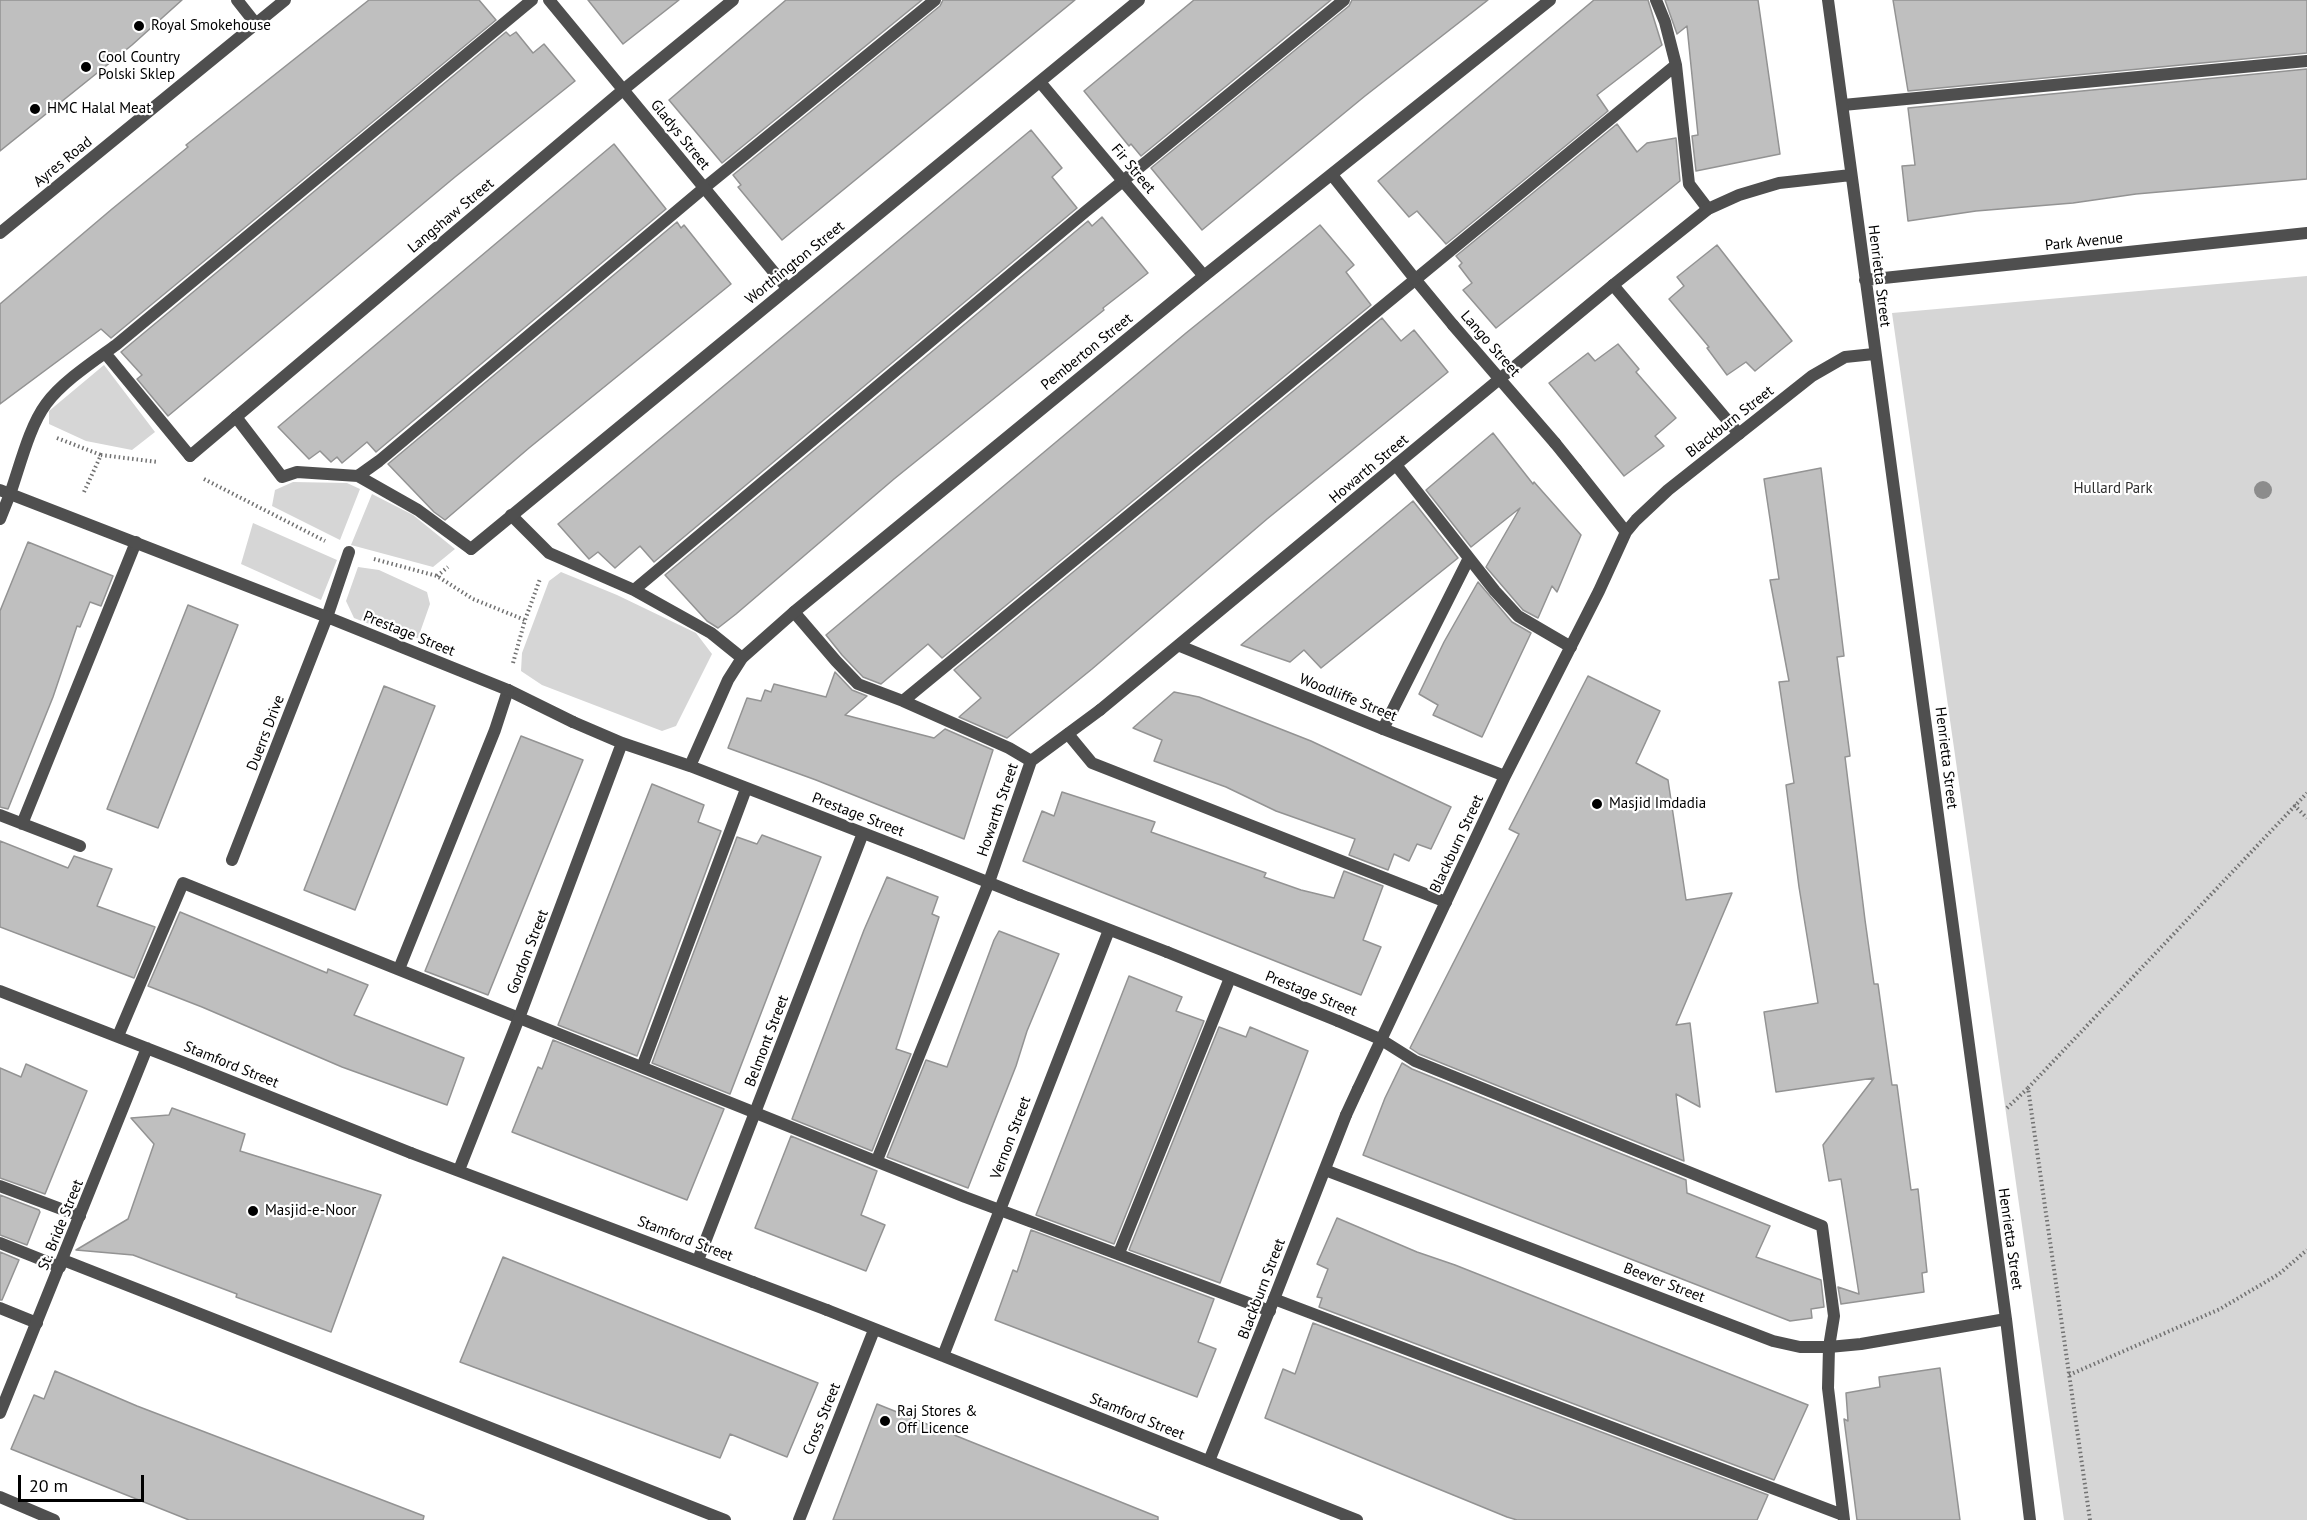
<!DOCTYPE html>
<html>
<head>
<meta charset="utf-8">
<style>
	body { margin:0 }
	#map { position:relative; width:2307px; height:1520px; overflow:hidden; background:#fff; font-family:"PT Sans",sans-serif }
	canvas { display:block }
	.scale { position:absolute; left:18px; top:1475px; width:126px; height:27px; box-sizing:border-box; border:3px solid #000; border-top:0; padding-left:8px; font-size:18px; line-height:21px; white-space:nowrap; color:#000; -webkit-text-stroke:4px #fff; paint-order:stroke }
</style>
</head>
<body>
<div id="map">
<canvas width="2307" height="1520"></canvas>
<div class="scale">20 m</div>
</div>
<script>
const ctx = document.querySelector('canvas').getContext('2d');
ctx.lineJoin = 'round';
function fillPath(path, color) { ctx.fillStyle = color; ctx.fill(path, 'evenodd'); }
function trace(path, color, width, dash) { ctx.strokeStyle = color; ctx.lineWidth = width; ctx.lineCap = dash ? 'butt' : 'round'; ctx.setLineDash(dash || []); ctx.stroke(path); }
function write(font, color, halo, rows, align = 'center') {
  ctx.font = font + ' "PT Sans",sans-serif'; ctx.lineWidth = 4.5; ctx.setLineDash([]); ctx.textBaseline = 'middle'; ctx.strokeStyle = halo; ctx.fillStyle = color; for (const [text, x, y, turn = 0] of rows) {
    ctx.save(); ctx.translate(x, y); ctx.rotate((+turn || 0) * Math.PI / 180); ctx.textAlign = isNaN(turn) ? turn : align; if (halo) ctx.strokeText(text, 0, 0); ctx.fillText(text, 0, 0); ctx.restore();
  }
}
fillPath(new Path2D(`
	M2307,276V1520H2064L1892,313Z
	M104,365L155,432L132,450L86,441L49,424V411Z
	M293,482L347,483L360,489L340,540L272,506L275,490Z
	M372,494L413,515L455,549L433,567L351,545Z
	M253,523L337,560L321,600L241,564Z
	M358,567L379,570L427,592L430,604L418,638L398,635L354,618L346,601Z
	M561,572L617,595L696,633L712,654L676,726L662,731L542,685L521,671L522,653L549,581Z`), '#d6d6d6');
const building = new Path2D(`
	M0,0H182L132,45L0,151Z
	M369,0H479L496,20L111,338L101,329L0,404V304L112,209L188,147L186,145Z
	M588,0H679L623,44Z
	M786,0H922L722,163L669,100Z
	M943,0H1075L782,240L738,187L741,185L733,175L940,6Z
	M1194,0H1331L1141,156L1131,144L1129,146L1084,91Z
	M1352,0H1488L1365,96L1202,230L1151,168L1349,6Z
	M1594,0H1648L1662,45L1597,95L1608,111L1446,244L1417,211L1409,217L1378,181Z
	M1665,0H1758L1780,154L1696,171L1692,136L1698,135L1687,26L1677,34Z
	M1893,0H2307V53L1908,91Z
	M506,32L510,36L516,32L533,53L544,44L575,81L455,177L168,416L137,379L142,375L121,352Z
	M2307,69V179L2136,194L2073,203L1976,211L1908,221L1902,166L1915,165L1908,108Z
	M1617,124L1637,152L1647,143L1676,138L1680,181L1496,328L1463,290L1472,283L1459,266L1462,263L1456,256Z
	M1031,130L1062,168L1052,177L1077,208L654,562L640,546L615,568L598,552L589,559L558,524Z
	M614,144L666,209L376,452L367,442L342,463L337,457L331,462L320,451L309,459L278,427Z
	M1102,217L1148,273L1103,308L1104,310L1079,330L894,479L736,614L718,628L707,621L665,575L1088,221L1092,226Z
	M677,222L681,228L684,225L731,284L529,448L445,520L434,512L388,464Z
	M1320,225L1354,265L1346,272L1371,305L942,658L928,644L881,684L863,677L842,655L826,635L1186,333Z
	M1717,245L1792,341L1755,371L1746,362L1727,375L1707,348L1709,347L1669,299L1684,286L1677,277Z
	M1382,318L1401,341L1414,330L1448,372L1267,519L1092,669L1007,738L959,717L981,698L954,670Z
	M1618,344L1639,369L1636,372L1676,418L1655,436L1664,446L1624,476L1549,383L1588,353L1595,361Z
	M1493,433L1533,484L1534,482L1581,535L1557,592L1552,586L1538,618L1523,610L1486,567L1520,508L1471,547L1426,490Z
	M1821,468L1844,656L1837,657L1850,756L1845,757L1865,920L1874,984H1878L1892,1085H1897L1911,1190L1918,1189L1927,1272L1922,1273L1924,1292L1841,1304L1838,1287L1859,1294L1841,1179L1829,1181L1823,1145L1874,1078L1776,1092L1764,1012L1818,1003L1799,887L1786,785L1794,783L1779,682L1789,681L1770,580L1779,579L1764,479Z
	M1413,501L1458,558L1321,668L1304,650L1290,662L1241,645Z
	M28,542L113,576L101,606L90,602L80,627L77,626L53,697L8,809L0,807V611Z
	M1478,582L1512,622L1531,633L1482,737L1433,715L1438,705L1419,694L1444,642Z
	M188,605L238,625L158,828L107,809Z
	M835,672L852,690L867,696L845,715L934,738L945,729L993,750L964,839L816,780L728,748L747,698L761,701L765,690L771,692L774,684L826,697Z
	M1588,676L1660,711L1636,763L1668,780L1686,900L1732,893L1676,1025L1690,1023L1700,1107L1676,1094L1684,1161L1419,1054L1410,1048L1519,834L1509,829Z
	M384,686L435,706L355,910L304,890Z
	M1174,692L1199,697L1311,741L1451,807L1431,849L1417,844L1409,861L1394,854L1388,870L1349,855L1355,839L1276,811L1226,787L1154,761L1162,740L1133,728Z
	M521,736L583,760L488,995L425,971Z
	M652,784L704,805L698,822L721,831L637,1056L558,1025Z
	M1062,792L1155,822L1151,832L1266,873L1264,877L1301,890L1334,898L1344,871L1383,886L1363,940L1381,947L1361,995L1023,861L1042,811L1054,816Z
	M762,835L821,857L730,1094L652,1063L737,837L757,844Z
	M0,841L68,868L74,856L112,869L97,906L155,927L134,978L0,927Z
	M887,877L938,897L932,914L939,917L896,1049L911,1054L872,1151L792,1119L864,930Z
	M180,912L327,973L328,969L368,985L354,1015L464,1058L447,1105L342,1067L202,1007L148,986Z
	M999,931L1059,954L1027,1031L1016,1066L968,1188L887,1157L926,1060L947,1067L994,940Z
	M1129,976L1182,997L1176,1011L1204,1021L1114,1244L1036,1215Z
	M1219,1027L1246,1037L1250,1027L1308,1051L1220,1283L1129,1250Z
	M553,1040L724,1109L687,1200L512,1132L538,1067L542,1069Z
	M1402,1063L1412,1069L1686,1180L1687,1193L1770,1226L1756,1257L1821,1280L1824,1307L1811,1309L1812,1318L1790,1321L1363,1155L1385,1098Z
	M26,1064L87,1091L45,1194L0,1178V1068L21,1077Z
	M172,1108L245,1134L240,1151L381,1195L331,1332L236,1297L237,1294L133,1255L76,1250L128,1219L154,1144L131,1118L169,1115Z
	M791,1136L877,1171L861,1215L885,1225L866,1271L755,1228Z
	M0,1195L39,1210L40,1212L27,1245L0,1235Z
	M1337,1218L1417,1252L1455,1265L1808,1405L1774,1480L1319,1307L1322,1298L1317,1297L1328,1269L1317,1264Z
	M1031,1230L1214,1299L1198,1342L1216,1349L1197,1397L995,1320L1013,1270L1017,1272Z
	M0,1252L19,1260L2,1300H0Z
	M503,1257L818,1383L787,1457L730,1434L720,1458L460,1362Z
	M1313,1323L1768,1495L1757,1520H1517L1507,1517L1265,1418L1283,1369L1295,1374Z
	M1940,1368L1960,1520H1857L1844,1419L1848,1421L1846,1393L1880,1387L1879,1377Z
	M55,1371L137,1406L424,1516L423,1520H189L11,1449L34,1395L44,1399Z
	M877,1404L1158,1517V1520H833Z`);
fillPath(building, '#bfbfbf');
trace(building, '#939393', 1.5);
trace(new Path2D(`
	M57,438L101,455
	M204,479L325,541
	M84,492L101,455L158,462
	M374,559L437,576L473,599L525,620
	M437,576L448,567
	M513,663L525,620L540,579
	M2294,805L2307,818
	M2007,1108L2028,1088
	M2069,1375L2220,1309L2279,1274L2307,1250
	M2090,1520L2028,1088L2307,793`), '#717171', 4, [1.5, 3]);
trace(new Path2D(`
	M1656,0L1665,22L1676,65L1689,184L1708,209
	M1843,105L2307,61
	M1123,181L1204,276
	M1613,285L1739,434
	M105,353L190,456
	M236,417L282,477L297,472L358,476L418,510L471,549
	M1396,465L1495,591L1518,616L1571,647
	M358,476L379,461L704,188L935,0
	M10,494C20,466 29,427 46,404C62,382 94,361 116,345L532,0
	M511,515L549,553L634,590L711,633L742,658
	M634,590L1085,212L1344,0
	M794,612L836,661L858,684L903,701L1009,748L1031,761
	M327,617L349,552
	M903,701L1676,65
	M1383,729L1469,558
	M1068,734L1092,763L1446,902
	M0,815L80,846
	M22,824L136,542
	M399,969L495,730L508,690
	M118,1036L183,883L965,1197L1270,1311
	M1380,1039L1415,1061L1822,1226L1834,1316L1829,1347L1828,1388L1844,1520
	M642,1067L746,789
	M877,1160L989,882
	M0,1186L80,1216
	M0,1243L60,1267
	M1119,1253L1230,978
	M63,1260L725,1520
	M1274,1299L1843,1515
	M0,1308L37,1323`), '#4f4f4f', 12);
trace(new Path2D(`
	M1040,82L1123,181
	M1415,279L1453,325
	M1555,443L1576,469
	M0,519L10,494
	M508,690L573,722
	M920,855L1020,895
	M989,882L1031,761L1100,710
	M1167,952L1338,1021
	M190,1065L411,1153
	M1346,1115L1358,1089
	M753,1282L827,1310
	M1209,1461L1274,1299`), '#4f4f4f', 12);
trace(new Path2D(`
	M237,0L256,24
	M549,0L787,288
	M1828,0L2006,1319L2030,1520
	M1332,175L1415,279
	M1865,280L2307,233
	M1453,325L1555,443
	M190,456L623,90L733,0
	M1576,469L1626,532
	M0,490L327,617L508,690
	M471,549L1139,0
	M1180,646L1383,729L1505,776
	M1100,710L1613,285L1708,209L1739,195L1779,183L1851,175
	M573,722L622,743L690,766L920,855
	M690,766L728,680L742,658L794,612L1204,276L1550,0
	M232,860L327,617
	M1020,895L1167,952
	M0,991L190,1065
	M1338,1021L1380,1039
	M1358,1089L1505,776L1599,591L1626,532L1636,520L1668,490L1812,376L1845,357L1874,354
	M411,1153L753,1282
	M459,1170L519,1018L622,743
	M1325,1170L1773,1341L1800,1347H1829L1861,1344L2006,1319
	M698,1260L863,833
	M1274,1299L1346,1115
	M827,1310L1357,1520
	M943,1356L1109,930
	M0,1413L147,1048
	M0,1497L54,1520
	M799,1520L874,1330`), '#4f4f4f', 12);
trace(new Path2D(`
	M0,233L285,0`), '#4f4f4f', 12);
ctx.fillStyle = '#8c8c8c';
for (const [x, y] of [
	[2263,490]
]) { ctx.beginPath(); ctx.arc(x, y, 9, 0, 2 * Math.PI); ctx.fill(); }
for (const [x, y, r, color] of [
	[139,26,6,"#000"],
	[86,67,6,"#000"],
	[35,109,6,"#000"],
	[1597,804,6,"#000"],
	[253,1211,6,"#000"],
	[885,1421,6,"#000"]
]) { const dot = new Path2D(); dot.arc(x, y, r, 0, 2 * Math.PI); ctx.fillStyle = color; ctx.fill(dot); trace(dot, '#fff', 2); }
write('15px', '#000', '#fff', [
	["Royal Smokehouse",151,26],
	["Cool Country",98,58],
	["Polski Sklep",98,75],
	["HMC Halal Meat",47,109],
	["Masjid Imdadia",1609,804],
	["Masjid-e-Noor",265,1211],
	["Raj Stores &",897,1412],
	["Off Licence",897,1429]
], 'left');
write('15px', '#000', '#fff', [
	["Gladys Street",680,135,51],
	["Ayres Road",63,162,-39],
	["Fir Street",1133,169,50],
	["Langshaw Street",451,216,-40],
	["Park Avenue",2084,242,-6],
	["Worthington Street",795,263,-39],
	["Henrietta Street",1879,276,83],
	["Lango Street",1490,344,49],
	["Pemberton Street",1087,352,-39],
	["Blackburn Street",1730,422,-38],
	["Howarth Street",1369,469,-40],
	["Prestage Street",409,634,22],
	["Woodliffe Street",1348,698,22],
	["Duerrs Drive",266,733,-69],
	["Henrietta Street",1946,758,83],
	["Howarth Street",998,810,-71],
	["Prestage Street",858,815,21],
	["Blackburn Street",1457,844,-65],
	["Gordon Street",528,952,-69],
	["Prestage Street",1311,994,22],
	["Belmont Street",767,1041,-69],
	["Stamford Street",231,1065,22],
	["Vernon Street",1011,1138,-69],
	["St. Bride Street",61,1225,-68],
	["Stamford Street",685,1239,21],
	["Henrietta Street",2010,1239,82],
	["Beever Street",1664,1283,21],
	["Blackburn Street",1262,1289,-69],
	["Stamford Street",1137,1417,22],
	["Cross Street",822,1419,-68]
]);
write('15px', '#2d2d2d', '#fff', [
	["Hullard Park",2113,489]
]);
</script>
</body>
</html>
